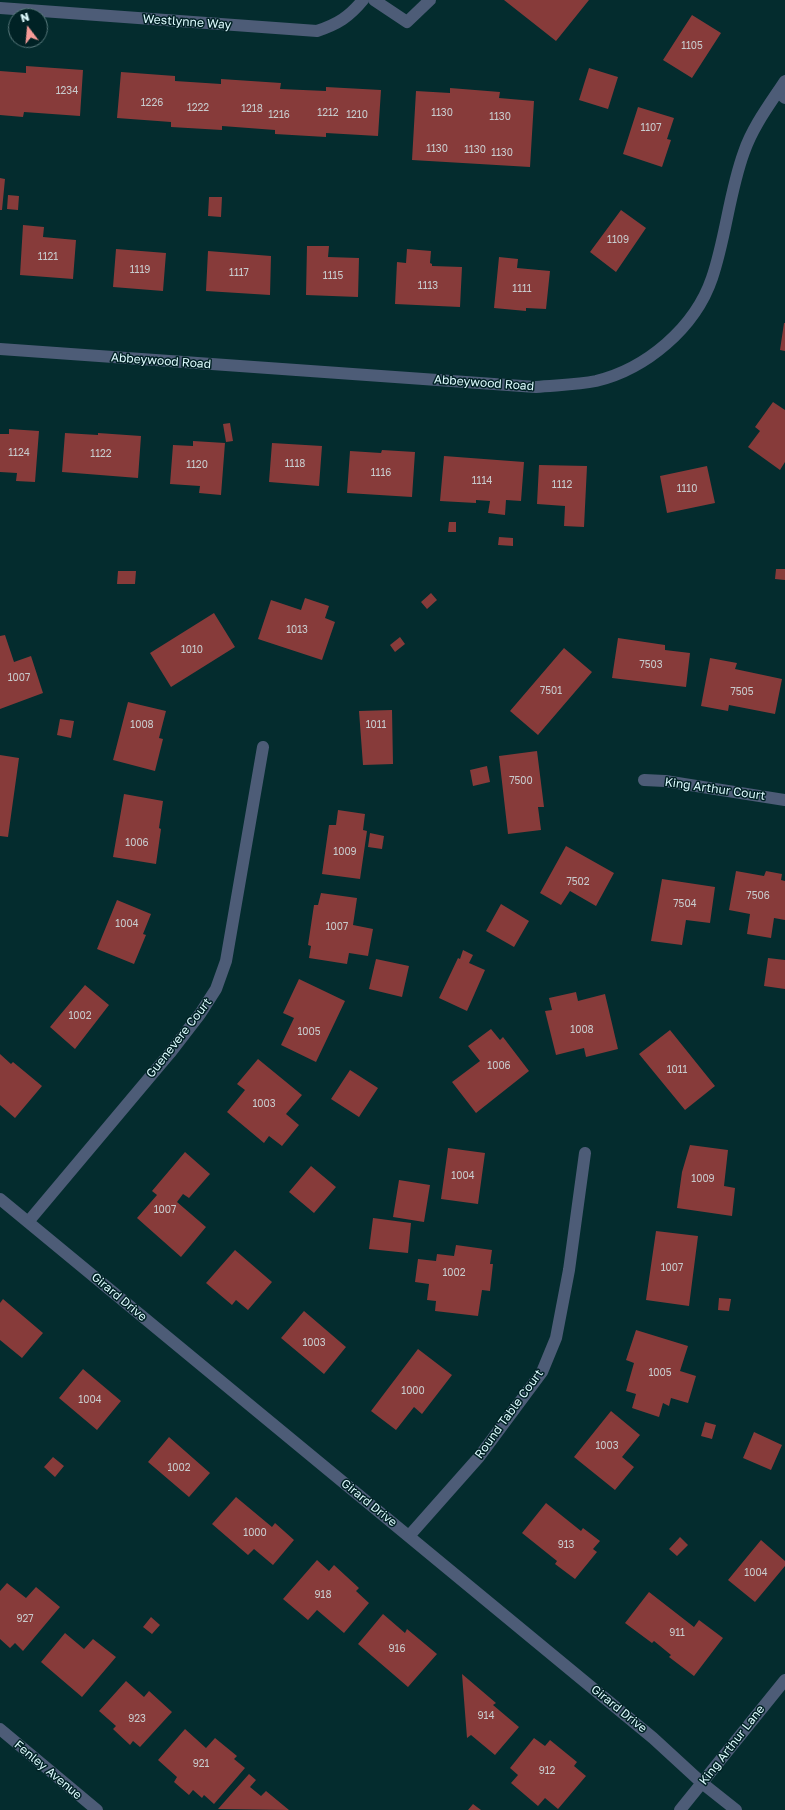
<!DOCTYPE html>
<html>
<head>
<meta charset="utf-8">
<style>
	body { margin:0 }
	#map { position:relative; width:785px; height:1810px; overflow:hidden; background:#042c2e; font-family:"Golos Text",sans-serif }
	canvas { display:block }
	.north { position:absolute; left:8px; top:8px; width:40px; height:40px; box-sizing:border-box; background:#002225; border:1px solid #58797c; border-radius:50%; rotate:344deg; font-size:11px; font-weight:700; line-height:16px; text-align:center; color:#ddfbfe }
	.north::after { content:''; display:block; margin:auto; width:14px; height:18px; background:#f59b98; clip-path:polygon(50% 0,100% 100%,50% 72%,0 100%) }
</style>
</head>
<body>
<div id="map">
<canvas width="785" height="1810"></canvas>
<div class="north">N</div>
</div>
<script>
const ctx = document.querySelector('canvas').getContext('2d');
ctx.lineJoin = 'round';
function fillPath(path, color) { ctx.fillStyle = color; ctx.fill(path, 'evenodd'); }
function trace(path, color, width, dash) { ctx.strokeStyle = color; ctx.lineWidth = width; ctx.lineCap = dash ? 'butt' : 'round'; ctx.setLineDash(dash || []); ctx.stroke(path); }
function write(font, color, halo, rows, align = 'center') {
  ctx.font = font + ' "Golos Text",sans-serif'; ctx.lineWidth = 3; ctx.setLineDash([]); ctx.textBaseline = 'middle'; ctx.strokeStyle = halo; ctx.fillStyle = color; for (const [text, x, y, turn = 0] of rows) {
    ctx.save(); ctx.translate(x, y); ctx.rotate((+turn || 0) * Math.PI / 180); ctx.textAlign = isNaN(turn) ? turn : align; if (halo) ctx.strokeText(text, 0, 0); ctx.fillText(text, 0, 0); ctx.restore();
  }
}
fillPath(new Path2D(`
	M504,0H589L556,41Z
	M692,15L721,33L692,78L663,60Z
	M26,66L83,70L80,116L24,112L23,117L0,115V71L26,73Z
	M589,68L618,77L608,109L579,100Z
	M121,72L175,76V81L221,84V79L281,83L280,89L326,91V87L381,90L378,136L326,133V137L275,134V130L222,126V130L171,127V122L117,118Z
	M450,88L500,92L499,98L534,101L530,167L412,160L416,91L450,93Z
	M638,107L674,118L667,139L671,140L662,167L623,154Z
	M0,178L5,179L2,210H0Z
	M8,195L19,196L18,210L7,209Z
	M209,197H222L221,217L208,216Z
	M621,210L646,228L616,272L590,252Z
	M23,225L44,227L43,237L76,240L73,279L20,275Z
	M307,246H329L328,257L359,258L358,297L306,295Z
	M116,249L166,253L163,291L113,287Z
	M407,249L431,251L430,263L432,264V266L462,267L460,307L395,304L397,262L406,263Z
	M208,251L271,256L270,295L206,291Z
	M499,257L518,259L517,268L550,271L546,309L526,308V311L494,308Z
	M784,323H785V351L780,350Z
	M773,402L785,410V462L780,470L748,447L760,431L755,427Z
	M230,423L233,441L226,442L223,424Z
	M9,429L39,431L35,482L16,481L17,473L0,472V434H9Z
	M65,433L98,435V433L141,436L138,478L62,472Z
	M193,441L225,443L221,495L199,493L200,486L170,484L173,445L193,446Z
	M272,443L322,446L319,486L269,482Z
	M382,450L415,452L412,497L347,493L350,451L381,453Z
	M444,456L524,462L521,501L506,500L505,515L488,513L490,501L476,500V503L440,501Z
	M539,465L587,466L584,527L564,526L565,506L537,504Z
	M707,466L715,503L667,513L660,476Z
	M449,522H456V532H448Z
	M499,537L513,538V546L498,545Z
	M776,569H785V580L775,579Z
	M118,571H136L135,584H117Z
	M431,593L437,600L427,609L421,602Z
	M305,598L329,606L325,618L335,622L322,660L258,639L271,600L301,610Z
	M214,613L235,647L171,687L150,653Z
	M5,635L14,662L31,656L43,693L0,709V636Z
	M400,637L405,644L395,652L390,645Z
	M618,638L665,645V650L690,653L686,687L612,678Z
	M564,648L592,672L538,735L510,711Z
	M710,658L737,663L735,669L782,679L775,714L729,705L728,711L701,706Z
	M128,702L166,711L159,738L163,739L155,771L113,760Z
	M392,710L393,764L363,765L359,711Z
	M60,719L74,721L71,738L57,735Z
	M537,751L544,807H538L541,830L508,834L499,756Z
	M0,755L19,758L8,837L0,836Z
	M487,766L490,782L473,786L470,770Z
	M124,794L163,801L159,828L161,829L156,864L113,857Z
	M338,810L365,814L363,830L367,831L360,879L322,874L329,825H336Z
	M370,833L384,836L382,849L368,847Z
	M566,846L614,873L596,906L570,891L561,905L540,893Z
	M736,871L764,876L766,871L782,874L781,880L785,881V920L774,918L771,938L747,934L750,914L729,910Z
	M662,879L715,887L710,923L686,920L682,945L651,941Z
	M321,893L357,898L353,925L373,929L368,956L349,953L347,964L309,958L311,946L308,945L314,905H318Z
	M117,900L151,914L143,934L146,935L134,964L97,949Z
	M501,904L529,921L514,947L486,931Z
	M463,950L473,955L469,963L485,970L467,1011L439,998L458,958L460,959Z
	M768,958L785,960V989L764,986Z
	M376,959L409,966L402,997L369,989Z
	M299,979L345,1001L316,1062L281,1045L294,1018L283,1013Z
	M85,985L109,1005L75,1049L50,1027Z
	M576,992L578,1001L605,994L618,1049L586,1057L584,1048L556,1055L545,1011L552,1010L549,998Z
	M491,1029L500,1040L503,1037L529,1071L476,1113L452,1082L480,1061L468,1046Z
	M670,1030L715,1086L685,1110L639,1054Z
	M0,1054L11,1064L13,1062L42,1086L15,1118L0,1105Z
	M258,1059L302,1095L286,1114L299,1125L282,1146L269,1136L264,1143L227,1112L245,1090L237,1084Z
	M350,1070L378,1088L359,1117L331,1099Z
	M690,1145L728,1150L724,1186L735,1188L732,1216L677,1208L682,1172Z
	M448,1148L485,1153L478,1204L441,1199Z
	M185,1152L210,1174L189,1198L183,1194L177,1202L206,1227L181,1257L137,1218L157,1195L152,1191Z
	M311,1166L336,1187L314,1213L289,1192Z
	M399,1180L430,1185L424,1222L393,1217Z
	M373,1218L411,1223L408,1253L369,1249Z
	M656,1231L698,1236L689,1306L646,1300Z
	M456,1245L492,1250L490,1264H493L490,1291L482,1290L478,1316L435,1311L436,1301L427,1300L429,1284L415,1282L418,1259L436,1261L437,1254L454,1256Z
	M235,1250L272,1282L248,1310L236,1300L232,1305L206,1283Z
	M719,1298L731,1299L729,1311L718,1310Z
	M3,1299L43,1333L22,1358L0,1340V1303Z
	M304,1311L346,1347L324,1374L281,1338Z
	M636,1330L688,1346L680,1371L696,1376L688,1403L671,1398L669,1406L663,1403L659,1417L632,1408L636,1394L626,1391L634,1363L626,1360Z
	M418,1349L452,1375L422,1414L414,1407L396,1430L371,1411Z
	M83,1369L121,1401L97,1430L59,1398Z
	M611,1411L640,1435L622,1457L634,1467L615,1490L574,1457Z
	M705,1422L716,1425L712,1439L701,1436Z
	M754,1432L782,1445L771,1470L743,1458Z
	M169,1437L210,1473L189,1497L148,1462Z
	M53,1457L64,1466L55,1477L44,1467Z
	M236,1497L272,1527L275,1523L294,1540L273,1565L254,1549L248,1555L212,1524Z
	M546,1503L581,1531L583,1528L600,1541L593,1549L597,1552L575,1579L555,1564L557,1561L522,1533Z
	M680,1537L688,1545L677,1556L669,1549Z
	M761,1540L785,1561V1566L755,1602L728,1580Z
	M317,1560L329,1571L334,1565L359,1588L356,1591L369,1603L344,1633L317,1610L308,1620L283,1599Z
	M7,1583L26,1598L36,1587L60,1607L23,1651L15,1643L10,1648L0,1639V1591Z
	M649,1592L694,1627L699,1620L723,1638L694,1676L669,1657L671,1655L654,1641L652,1643L625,1623Z
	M383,1614L405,1633L407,1629L437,1654L408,1687L358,1644Z
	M151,1617L160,1625L152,1634L143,1627Z
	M65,1633L84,1649L93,1639L116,1657L82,1697L41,1662Z
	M462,1674L496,1703L493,1705L519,1727L495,1755L471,1735L467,1738Z
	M126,1681L144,1697L149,1691L172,1712L140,1747L133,1741L130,1745L113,1729L116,1726L99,1711Z
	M185,1729L206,1748L215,1738L237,1756L234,1759L245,1768L214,1804L204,1795L202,1798L193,1790L189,1795L174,1782L177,1777L158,1760Z
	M534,1738L545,1746L550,1740L577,1762L574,1766L586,1776L558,1809L545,1798L538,1806L511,1783L518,1775L510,1768Z
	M249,1774L256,1780L250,1787L261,1796L266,1791L289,1810L218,1809Z
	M473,1804L481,1810H468Z`), '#873b3a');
trace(new Path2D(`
	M374,0L407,22L430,0
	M778,92L785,98`), '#4d5c77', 12);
trace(new Path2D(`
	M0,8L317,31C338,24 349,17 363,0
	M0,349L536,387C555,385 577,385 596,381C646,369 695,328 712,278C726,237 729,193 744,152C753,126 770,104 785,81
	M644,780L665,781L785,800
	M0,1199L653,1738L702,1783L736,1810
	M28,1222L170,1053L200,1014L216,989L226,961L263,747
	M409,1536L479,1457L542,1372L556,1338L569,1270L585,1153
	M0,1729L97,1810
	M680,1810L785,1680`), '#4d5c77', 12);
write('10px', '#c8cbcd', null, [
	["1105",692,46],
	["1234",67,91],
	["1226",152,103],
	["1222",198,108],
	["1218",252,109],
	["1212",328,113],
	["1130",442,113],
	["1216",279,115],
	["1210",357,115],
	["1130",500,117],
	["1107",651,128],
	["1130",437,149],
	["1130",475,150],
	["1130",502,153],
	["1109",618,240],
	["1121",48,257],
	["1119",140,270],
	["1117",239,273],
	["1115",333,276],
	["1113",428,286],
	["1111",522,289],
	["1124",19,453],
	["1122",101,454],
	["1118",295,464],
	["1120",197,465],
	["1116",381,473],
	["1114",482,481],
	["1112",562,485],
	["1110",687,489],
	["1013",297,630],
	["1010",192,650],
	["7503",651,665],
	["1007",19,678],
	["7501",551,691],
	["7505",742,692],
	["1008",142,725],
	["1011",376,725],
	["7500",521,781],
	["1006",137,843],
	["1009",345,852],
	["7502",578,882],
	["7506",758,896],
	["7504",685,904],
	["1004",127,924],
	["1007",337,927],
	["1002",80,1016],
	["1008",582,1030],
	["1005",309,1032],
	["1006",499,1066],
	["1011",677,1070],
	["1003",264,1104],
	["1004",463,1176],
	["1009",703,1179],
	["1007",165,1210],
	["1007",672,1268],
	["1002",454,1273],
	["1003",314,1343],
	["1005",660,1373],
	["1000",413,1391],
	["1004",90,1400],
	["1003",607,1446],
	["1002",179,1468],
	["1000",255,1533],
	["913",566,1545],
	["1004",756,1573],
	["918",323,1595],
	["927",25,1619],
	["911",677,1633],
	["916",397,1649],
	["914",486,1716],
	["923",137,1719],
	["921",201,1764],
	["912",547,1771]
]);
write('12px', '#ddfbfe', '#002225', [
	["Westlynne Way",187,22,4],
	["Abbeywood Road",161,361,4],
	["Abbeywood Road",484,383,4],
	["King Arthur Court",715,789,8],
	["Guenevere Court",179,1038,-52],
	["Girard Drive",119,1297,40],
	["Round Table Court",509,1414,-54],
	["Girard Drive",369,1503,39],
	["Girard Drive",619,1709,39],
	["King Arthur Lane",732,1745,-52],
	["Fenley Avenue",48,1770,40]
]);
</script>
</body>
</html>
